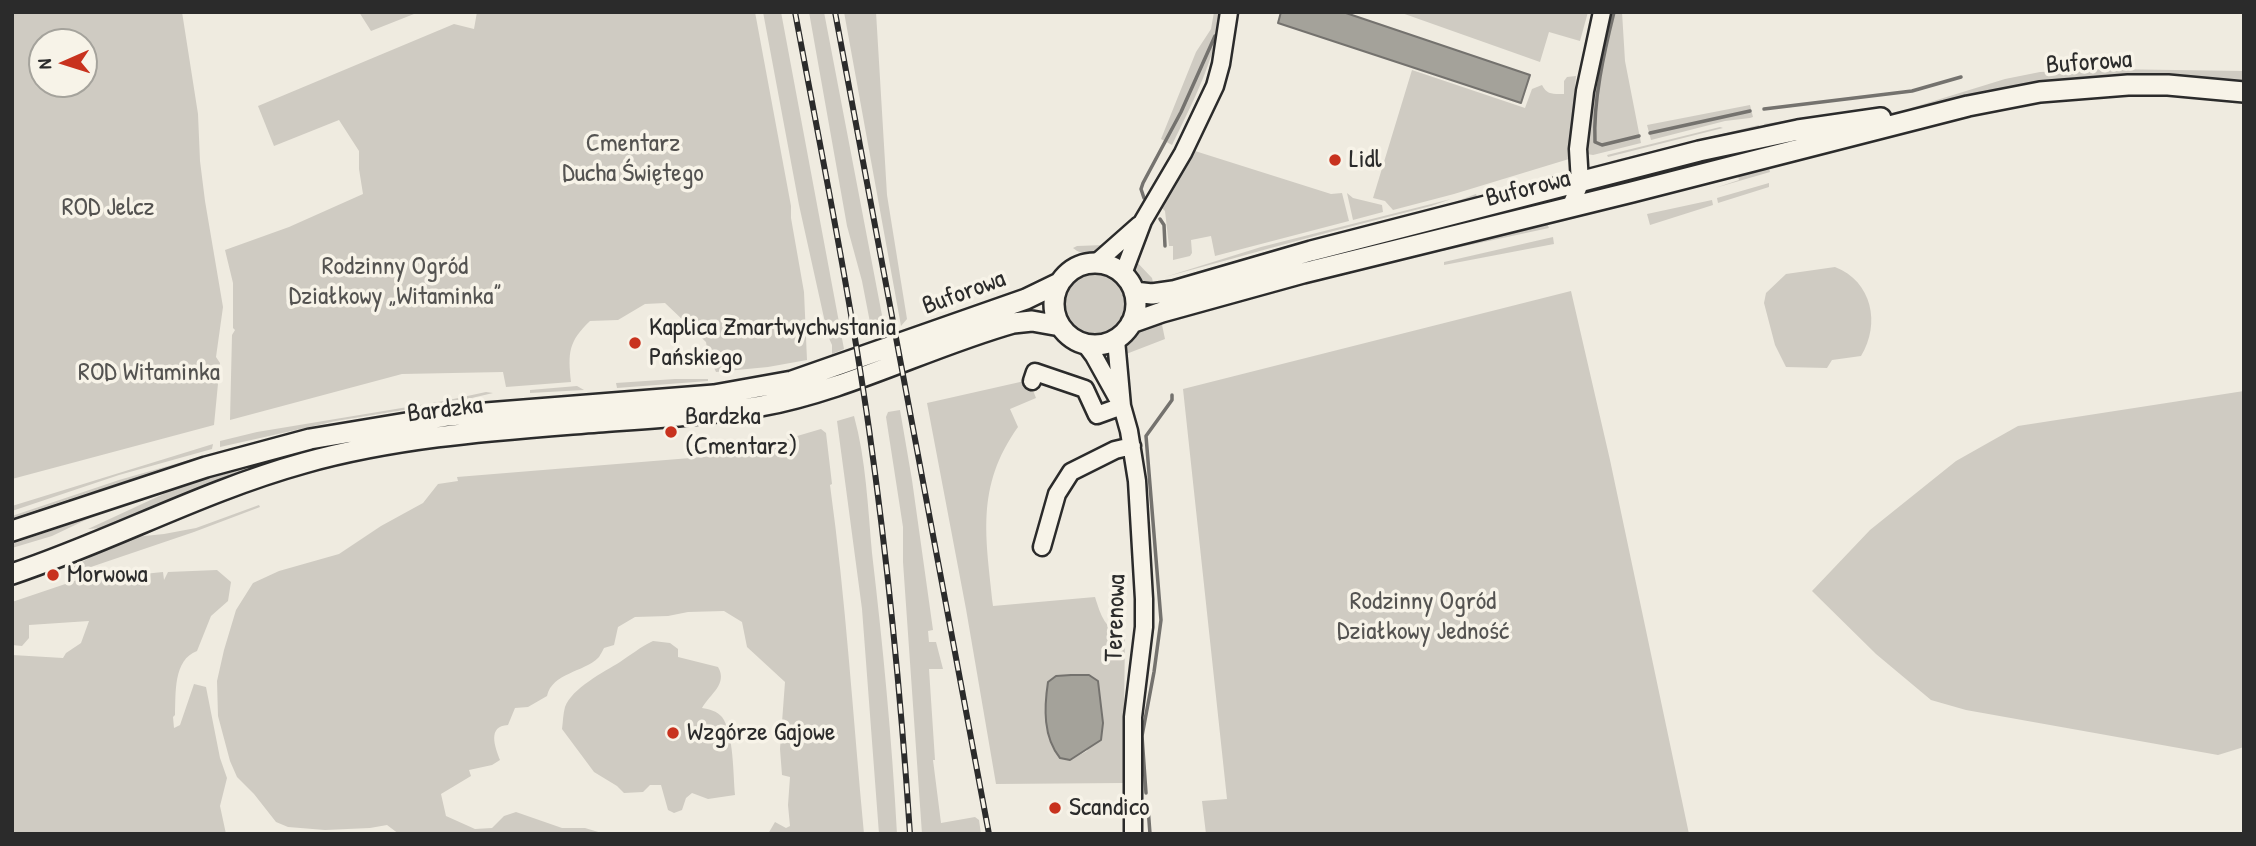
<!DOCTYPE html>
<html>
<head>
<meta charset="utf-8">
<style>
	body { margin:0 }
	#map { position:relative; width:2256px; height:846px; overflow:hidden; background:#efebe0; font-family:"Patrick Hand",sans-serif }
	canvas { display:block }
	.frame { position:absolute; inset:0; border:14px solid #2b2b2b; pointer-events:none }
	.north { position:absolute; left:28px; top:28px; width:70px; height:70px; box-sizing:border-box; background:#f7f3e8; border:2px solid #a5a39c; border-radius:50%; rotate:267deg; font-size:19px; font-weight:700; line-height:28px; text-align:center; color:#2b2b2b }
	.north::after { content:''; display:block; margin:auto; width:24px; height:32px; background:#c8321e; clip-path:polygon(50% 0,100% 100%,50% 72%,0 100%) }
</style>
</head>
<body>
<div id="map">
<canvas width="2256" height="846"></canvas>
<div class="frame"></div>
<div class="north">N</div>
</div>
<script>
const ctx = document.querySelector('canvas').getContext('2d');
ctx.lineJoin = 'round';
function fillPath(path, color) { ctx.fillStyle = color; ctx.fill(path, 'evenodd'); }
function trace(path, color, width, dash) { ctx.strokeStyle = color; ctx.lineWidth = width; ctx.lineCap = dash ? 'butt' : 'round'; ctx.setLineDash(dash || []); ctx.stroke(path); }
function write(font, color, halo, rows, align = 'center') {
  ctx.font = font + ' "Patrick Hand",sans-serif'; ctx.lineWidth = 7; ctx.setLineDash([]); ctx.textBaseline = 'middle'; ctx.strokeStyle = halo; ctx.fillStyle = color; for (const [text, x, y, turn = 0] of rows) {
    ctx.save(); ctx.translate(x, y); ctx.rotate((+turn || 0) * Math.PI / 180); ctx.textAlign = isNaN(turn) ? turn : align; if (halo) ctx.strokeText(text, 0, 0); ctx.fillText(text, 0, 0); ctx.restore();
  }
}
fillPath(new Path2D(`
	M12,12H182L198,114L200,161L205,201L223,307L216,357L220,363L214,425L12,479ZM42,42H84V84H42Z
	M359,12H419L371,31Z
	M477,12H755L791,206V218L804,292L807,360L768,367L716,372L708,354L706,342L665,303L645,304L618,320L590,321C568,342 568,353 571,382L506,387L503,372L402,374L230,420L232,335L235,330L233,328V283L225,250L289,227L363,194L359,169V151L339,120L274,146L258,106L454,24L474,29Z
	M763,12H781L844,349L832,354V345L828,336L799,205Z
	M809,12H824L885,331L873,338L862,281L847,226Z
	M844,12H876L887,195L907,319L901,326Z
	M1214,12H1221C1215,60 1193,102 1172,145L1161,139L1196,52L1211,29Z
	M1399,12H1588L1580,41L1549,32L1540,62Z
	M1609,12H1622L1625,61L1641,143L1593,155L1587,154L1593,79Z
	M2106,69L2244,71V83L1969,99L1911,109V108L2005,79L2040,72Z
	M1412,70L1525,108L1532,89L1542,85C1547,95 1553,94 1564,94V81L1567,77L1576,76L1569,159L1454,194L1393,210L1385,201L1373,198Z
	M1750,105L1753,117L1750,118L1725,121L1651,140L1647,125Z
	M1884,106L1885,108L1876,111L1765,128L1764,124Z
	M1209,110L1213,112L1195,151L1331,194L1342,193L1349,221L1215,256L1211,236L1191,240L1192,253L1190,256L1173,260V246H1169L1165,211L1161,207Z
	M1759,125V128L1609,165L1611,161Z
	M1720,127L1723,128L1608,157L1607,155Z
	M1768,165L1770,172L1715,188L1739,180L1738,176Z
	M1769,183V187L1718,203L1717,198Z
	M1347,193L1353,198L1382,205L1383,212L1353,220Z
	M1476,194L1478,198L1167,285L1166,281L1290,245L1436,209Z
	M1451,199L1431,206C1342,228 1253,253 1165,277L1261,247Z
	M1712,200L1713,205L1650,225L1647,214Z
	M1547,223L1549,228L1442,251L1443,247C1477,236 1512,232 1547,223Z
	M1553,237L1554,244L1444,265V262Z
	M1104,245L1108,246C1096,254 1085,258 1073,248L1077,246Z
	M1133,258L1152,278L1154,287C1136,282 1134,276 1133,258Z
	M1835,267C1872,281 1881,324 1861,356L1832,360L1827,368L1786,367L1775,345L1764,303L1766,293L1786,274Z
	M1062 304a32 32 0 1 1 64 0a32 32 0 1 1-64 0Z
	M1571,291L1610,460L1689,834H1206L1202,801L1227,799L1183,389Z
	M1161,320L1165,339L1121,356C1127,335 1143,327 1161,320Z
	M675,379H708V381L617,388L616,383Z
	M1029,380L1036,398L1010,409L1018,427C975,487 986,538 993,606L1095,597C1101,616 1105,629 1125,637L1123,783L996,784L966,609L927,403ZM1089,675L1098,681L1100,708L1087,751L1070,760L1056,676Z
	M577,386L584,390L530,393V390Z
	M2244,391V747L2218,755L1966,710L1931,700L1876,654L1812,591L1870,530L1956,461L2018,426Z
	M486,392L493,393L459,401L336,421L220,447V441L257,432L444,401Z
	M900,410L912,480L933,630L928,631L929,642H936L943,669H929L935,760H933L941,823L975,817L979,820L981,834H922L903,562V527L886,417L888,412Z
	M854,416C866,459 868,509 872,553C883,646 892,740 897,834H879L862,609L837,421Z
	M498,418L434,429L118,527L88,529L196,479L233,465L375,434Z
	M821,429L826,433L832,484L830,485C846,601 853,717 864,834H768L775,822L786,828L790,826L788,805L790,777L782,775L780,749L785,682L747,647L742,622L724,611L688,612L668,616L635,617L618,627L614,645L604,648C604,648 599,658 598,658C584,672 552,673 547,696L528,707L515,708L508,725C487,726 495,747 500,760L492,765L469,770L471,776L441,794L446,816L475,829L492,828L504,816L516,812L562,828H585L605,834H399L387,825L370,828L325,830L288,827L276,822L254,794L237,777L230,761L218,716L217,681L224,650L236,610L253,583L279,571L339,554L381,526L423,503L438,484L458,481L457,477L752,453L753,449Z
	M213,444L212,449L119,475L12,511V506Z
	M210,454L209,457L144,479L88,493L12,518V516L119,480Z
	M259,505L260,507L194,532L82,570L73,567L125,538L164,534L196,528Z
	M94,516L52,536L12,548V544Z
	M217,570L231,582L228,601L211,616L197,651C173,660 176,693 175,715L173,717L174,728L180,725L194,684L206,687L220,758L227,778L220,806L226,834H12V655L63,658L66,653L81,643L89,621L29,625V638L22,646L12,645V602L95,574V579L163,572L164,580L168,572Z
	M653,641L670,643L678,649V657L718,667C728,684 710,694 702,708C709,709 717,711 722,717C734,733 733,775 735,795L708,799L692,793L686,798L682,810L674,813L668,810L661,785H650L643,792L624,793L617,786L594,772L562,729C563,722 563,714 565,707C572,688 604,672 620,662C632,654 639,648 653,641Z`), '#cfcbc2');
const water = new Path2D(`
	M1281,12H1343L1530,75L1521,103L1278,23Z
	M1071,675H1089L1098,681L1103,723L1101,740L1070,760L1060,758C1043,737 1044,708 1048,682L1056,676Z`);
fillPath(water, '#a4a29a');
trace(water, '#74726e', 2);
trace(new Path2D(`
	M1614,12C1604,52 1593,101 1595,142L1602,145L1639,136
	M1764,109L1912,91L1961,77
	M1650,133L1750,111
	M1144,198L1141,189L1143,183L1181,112L1215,36
	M1160,219L1164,225L1165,246
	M1146,793L1142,736L1154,672L1161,620L1146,436L1172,400V395
	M1148,807L1150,834`), '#74726e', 3.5);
const minor = new Path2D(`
	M1571,206L1580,183L1578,149L1585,91L1602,12
	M1096,263L1139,225
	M1123,274L1143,221L1183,153L1215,86L1221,64L1229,12
	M1116,340L1122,406L1129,431L1137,481L1144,599V627L1133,717V834
	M1085,344L1094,356L1119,401
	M1032,381L1035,372L1085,389L1097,415L1122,406
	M1042,547L1057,494L1071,472L1115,450L1132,446`);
const major = new Path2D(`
	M1054 304a41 41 0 1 1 82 0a41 41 0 1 1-82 0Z
	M1134,292L1152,294L1173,291L1311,251L1699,151L1798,130L1881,118
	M1131,323L1162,312L1303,273L1632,192L1968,106L2040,92L2128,85H2168L2244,92
	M12,531L206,467L310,439L448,416L714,395L792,381L1026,299L1059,283
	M12,574C111,541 203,491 304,463C400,436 499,430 598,422C652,418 707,415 761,406C848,390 928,347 1013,323L1032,321L1060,326`);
trace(minor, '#2b2b2b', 21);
trace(major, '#2b2b2b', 24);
trace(minor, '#f7f3e8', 16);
trace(major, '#f7f3e8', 19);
const rail = new Path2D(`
	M795,12C821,151 849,289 869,429C888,563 901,698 910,834
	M835,12L989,834`);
trace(rail, '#2b2b2b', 6);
trace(rail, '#f7f3e8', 3.5, [10]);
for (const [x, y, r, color] of [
	[1335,160,7,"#c8321e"],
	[635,343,7,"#c8321e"],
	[671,432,7,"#c8321e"],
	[53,575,7,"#c8321e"],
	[673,733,7,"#c8321e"],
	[1055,808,7,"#c8321e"]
]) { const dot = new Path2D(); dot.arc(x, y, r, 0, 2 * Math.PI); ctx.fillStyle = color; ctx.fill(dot); trace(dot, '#f7f3e8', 2.5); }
write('26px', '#2b2b2b', '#f7f3e8', [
	["Buforowa",2089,63,-4],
	["Buforowa",1528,189,-14],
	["Buforowa",964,293,-20],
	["Bardzka",445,410,-7],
	["Terenowa",1116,618,-88]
]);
write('26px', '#545351', '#f7f3e8', [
	["Cmentarz",633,144],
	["Ducha Świętego",633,174],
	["ROD Jelcz",108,208],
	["Rodzinny Ogród",395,267],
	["Działkowy „Witaminka”",395,297],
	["ROD Witaminka",149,373],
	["Rodzinny Ogród",1423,602],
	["Działkowy Jedność",1423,632]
]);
write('26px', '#2b2b2b', '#f7f3e8', [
	["Lidl",1349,160],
	["Kaplica Zmartwychwstania",649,328],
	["Pańskiego",649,358],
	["Bardzka",685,417],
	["(Cmentarz)",685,447],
	["Morwowa",67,575],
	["Wzgórze Gajowe",687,733],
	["Scandico",1069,808]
], 'left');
</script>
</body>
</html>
